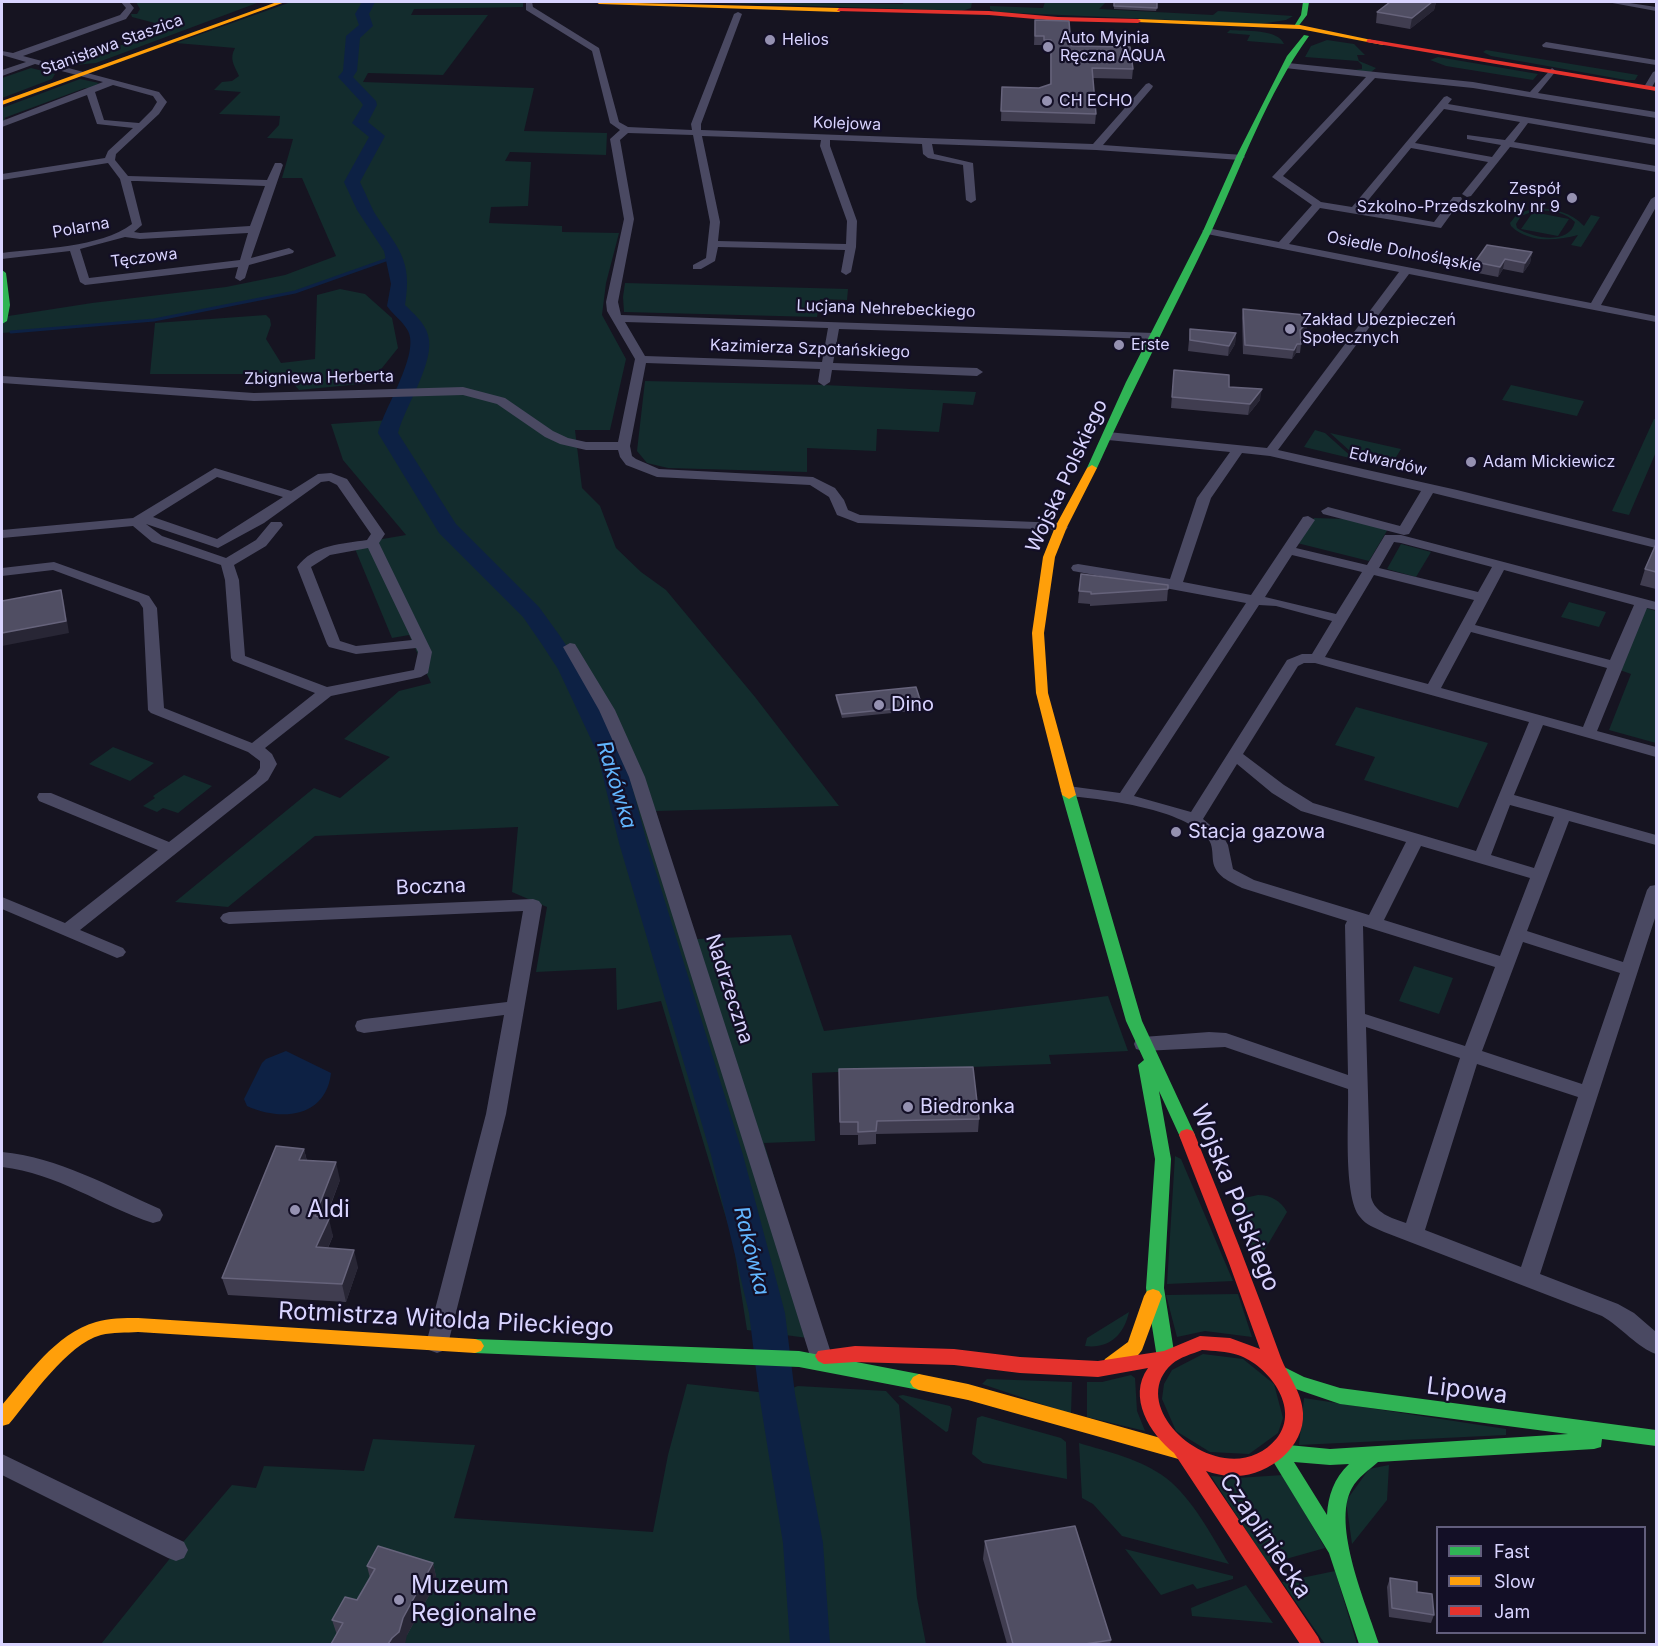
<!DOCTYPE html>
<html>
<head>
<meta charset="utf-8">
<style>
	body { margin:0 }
	#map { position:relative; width:1658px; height:1646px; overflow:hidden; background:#161421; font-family:Inter,sans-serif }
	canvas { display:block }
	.frame { position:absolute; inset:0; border:3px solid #d9d4ff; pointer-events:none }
	.legend { position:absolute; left:1436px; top:1526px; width:210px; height:108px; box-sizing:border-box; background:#130f26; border:2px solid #625e7d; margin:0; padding:8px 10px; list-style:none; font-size:18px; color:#d9d4ff }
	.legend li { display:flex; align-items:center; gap:12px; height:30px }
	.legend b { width:30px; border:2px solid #625e7d }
</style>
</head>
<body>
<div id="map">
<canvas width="1658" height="1646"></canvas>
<div class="frame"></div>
<ul class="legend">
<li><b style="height:8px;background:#30b455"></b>Fast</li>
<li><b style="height:8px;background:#ff9f0a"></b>Slow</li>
<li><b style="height:8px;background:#e5322d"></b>Jam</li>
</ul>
</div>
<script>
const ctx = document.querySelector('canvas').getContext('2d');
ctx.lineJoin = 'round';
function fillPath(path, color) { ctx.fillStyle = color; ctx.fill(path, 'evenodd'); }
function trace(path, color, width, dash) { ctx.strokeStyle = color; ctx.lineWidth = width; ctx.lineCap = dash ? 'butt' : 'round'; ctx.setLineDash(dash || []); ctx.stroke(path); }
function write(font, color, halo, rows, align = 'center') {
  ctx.font = font + ' Inter,sans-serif'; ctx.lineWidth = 4.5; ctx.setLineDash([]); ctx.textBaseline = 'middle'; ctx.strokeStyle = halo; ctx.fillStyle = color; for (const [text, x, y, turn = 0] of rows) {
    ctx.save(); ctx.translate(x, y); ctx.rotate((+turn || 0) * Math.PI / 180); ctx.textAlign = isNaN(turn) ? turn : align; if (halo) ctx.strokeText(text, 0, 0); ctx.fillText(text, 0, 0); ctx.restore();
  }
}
fillPath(new Path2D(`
	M136,2H256L257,3L96,63L75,65L84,63L71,64L170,27L132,17L131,14H137L140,9Z
	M291,2L523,3V7L414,9L411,15H488L443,75L368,73L363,82L534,88L524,131L607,133L606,155L510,152L505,161L531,162L528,206L491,207L489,223L562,226V232L619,233L606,283L602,315L626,359L610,430H575L582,488L600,506L616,548L641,572L666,590L755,697L839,806L656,811L687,924L697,939L791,935L824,1031L1108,996L1128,1051L1049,1055L1051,1064L812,1073L815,1141L764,1143L823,1340L747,1330L733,1241L661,1001L617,1010L616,968L536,972L547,907L512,892L518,827L315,836L228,907L175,902L314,788L340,798L390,757L344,739L399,691L431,683L409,635L392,638L353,544L406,535L343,460L331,424L390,420L419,359L421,340L415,327L396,306L400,284L393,257L295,292L154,320L2,333V317L92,303L226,287L285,275L336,256L302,178H282L293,139L267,138L279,125L280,116L219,114L241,92L214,90L222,82L232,81L239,76C234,65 229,59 235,48L176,43Z
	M695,2L903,4L904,2H972L971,8L962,11Z
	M1045,2H1106L1099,9L1213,15L1218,11L1293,16L1286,20L1260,24L995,12L990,9V6L1043,8Z
	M1230,30C1244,31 1279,29 1284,44L1247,41L1250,35L1227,33Z
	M1327,40L1354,44L1365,55H1357L1359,61L1376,68L1371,72L1354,70L1362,69V65L1358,61L1305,57L1311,46Z
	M1486,50L1638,75L1635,80H1626L1491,56L1483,52Z
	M1438,57L1538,74L1533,80L1446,66L1430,60Z
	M31,68L55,74L52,79L2,98V78Z
	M80,79L99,83L90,89L85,88L4,118L7,120L2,122V108Z
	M1537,208C1555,209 1571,212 1584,226L1591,215L1600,217L1581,247L1571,245L1578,235C1556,241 1528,243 1511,226L1510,223L1518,213ZM1534,211C1548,210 1564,211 1575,222C1569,246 1532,238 1517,228L1516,224L1521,216Z
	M1533,212L1569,219L1558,236L1521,229Z
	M625,283L848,289L847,300L820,299L817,317L624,312L623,297Z
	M340,289L365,294L392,318L398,348L370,383L299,390L288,377L271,374H150L155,323L266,315L270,319L271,325L266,339L281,363L315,359L317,295Z
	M645,381L824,385L976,392L973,405L943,403L939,432L877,429L876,451L807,448V472L668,468L647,463L637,451Z
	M1511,385L1584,401L1577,416L1502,400Z
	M1654,419H1656V452L1629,515L1612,511Z
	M1315,430L1325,433L1354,459L1304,447Z
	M1330,433L1401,449L1390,467L1361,461Z
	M1314,518L1346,519L1388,529L1369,561L1297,543Z
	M1401,544L1431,552L1416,577L1387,569Z
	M1569,602L1606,612L1599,627L1561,617Z
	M1646,608L1656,611V743L1609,730L1631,674L1620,670Z
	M1356,707L1488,743L1458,808L1364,780L1375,757L1335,745Z
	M113,747L154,763L130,781L89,764Z
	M184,775L212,786L178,813L163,808L157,812L143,806L155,798L153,796Z
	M1414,966L1453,978L1439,1014L1399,1001Z
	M1175,1156L1181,1159L1233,1281L1167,1284Z
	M1258,1195C1271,1195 1281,1201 1287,1212L1257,1263L1232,1207L1235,1200Z
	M1238,1294L1252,1337L1205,1331L1177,1337L1166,1295Z
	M1129,1312C1124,1335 1109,1349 1085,1346L1087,1338Z
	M1203,1354L1243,1359L1274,1384L1283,1418L1278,1433L1249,1454L1210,1452L1176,1431L1162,1399L1164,1384L1172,1370Z
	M1131,1375L1135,1378L1137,1411L1145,1431L1087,1417V1382H1102Z
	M987,1379L1072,1382L1071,1414L982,1384Z
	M687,1384L776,1394L798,1386L886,1391L899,1405L917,1598L926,1644H101L184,1541L232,1485L256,1488L264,1466L364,1471L373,1439L475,1445L454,1518L653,1532L668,1455Z
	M903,1395L950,1406L952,1409L948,1431L946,1432L898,1396Z
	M1304,1398L1506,1429V1435L1299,1445Z
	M982,1416L1061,1438L1066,1442L1067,1479L983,1463L972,1454L977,1418Z
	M1079,1443C1108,1452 1141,1459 1166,1478C1193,1499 1211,1535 1229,1564L1122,1536L1093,1504L1082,1498Z
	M1389,1465L1387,1500L1352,1544L1346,1501L1369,1469Z
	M1283,1475L1325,1548L1268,1564L1211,1476L1237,1478Z
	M1125,1549L1233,1576V1579L1197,1589L1193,1584L1161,1595Z
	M1335,1571L1357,1644H1325L1282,1582Z
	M1246,1585L1273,1623L1192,1616L1191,1608Z`), '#132c2d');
fillPath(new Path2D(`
	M286,1051L331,1073C326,1117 282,1122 247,1106L244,1099L262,1063L266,1059Z`), '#0d2144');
trace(new Path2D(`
	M11,332L154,320L295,292L394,257`), '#0d2144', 3);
fillPath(new Path2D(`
	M362,2H375L369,14L373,26L360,38L357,71L353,77L376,101L377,105L368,122L385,136L360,182C365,192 369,202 374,212C397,248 413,258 405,305C413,313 425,323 428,335C436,361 405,406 398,433L456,524L539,607L560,636L582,669L623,752L647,843L743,1155L785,1313L795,1394L823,1543L830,1644H790L783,1543L759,1394L749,1313L711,1155L619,843L597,752L558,669L541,643L523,617L439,533L378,433C384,408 420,354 408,331C403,321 393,315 387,306L391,284L384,251L357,210L344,182L369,137L352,123L363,105L361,102L338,77L343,71L346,36L359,25L355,14Z`), '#0d2144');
fillPath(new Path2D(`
	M121,2H129L134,8L126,19L23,56L159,92L167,102L159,114L116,154L115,160L128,176L267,180L275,163H281L283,165L251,258L289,248L294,251L293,253L249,265L245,278L240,281L235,278L238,267L85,285L80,282L70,251L2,259V253C40,248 100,248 132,224L120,179L108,163L2,180V174L105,158L108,151L133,128L97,124L87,95L2,127V121L103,82L35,64L2,76V70L26,62L2,55V51L13,53L120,15L126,8ZM113,85L153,96L157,102L152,110L139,123L104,120L95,92ZM131,181H137L265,186L250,226L140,233L134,232L142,225ZM248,233L240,260L89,278L80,249L125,237L140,239Z
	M526,2H532L533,7L599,48L619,122L628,127L692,130L691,124L734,14L738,12L742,14L701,124V130L1093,144L1146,84L1149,83L1153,86L1152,88L1103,145L1243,155L1245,157L1240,160L1096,150L932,144L934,154L973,163L976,200L971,203L966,200L963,165L928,158L923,154L922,144L830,140V146L857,221L856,247L851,272L846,275L841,272L845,250L718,247L715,261L701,269H693V265L706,258L710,222L693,135L628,133L620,140L634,219L618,302L621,315L1154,333L1160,336L1154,339L839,329L833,363L977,368L983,372L977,376L832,370L830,382L824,386L818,382L820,369L646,363L630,446L632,456L636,459L659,469L813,477L835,488L844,500L848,510L860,515L1061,523L1068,527L1066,530L858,523L837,515L829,497L810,485L657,477L626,465L620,457L618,450H586L560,444L545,437L497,404L463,395L254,401L2,383V376L254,393L463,387L505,398L553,431L568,438L586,442H618L635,359L607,311L606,302L624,219L610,139L620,130L610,123L592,51L526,10ZM702,136L821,140L820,146L847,221L846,244L718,241L720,222ZM625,322L828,328L822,362L645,356Z
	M1607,2H1623L1656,7V11Z
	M1546,42L1656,60V65L1543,47L1542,45Z
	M1288,63L1473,82L1530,92L1552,68L1556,71L1538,93L1656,112V118L1473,88L1375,78L1283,176L1321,202L1352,207L1444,97L1447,96L1452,99L1448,104L1656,139V145L1528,123L1514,142L1656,166V172L1510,147L1471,196L1467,197L1462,194L1488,162L1411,148L1361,209L1434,222L1453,197H1461L1462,199L1441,228L1320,208L1289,244L1591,303L1651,199L1656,196V207L1601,305L1656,316V322L1409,274L1278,450L1457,490L1656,540V548L1433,493L1409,534L1404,535L1323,514L1321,511L1328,507L1400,526L1421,491L1270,456L1242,453L1211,498L1183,582L1251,595L1303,517L1308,516L1315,520L1296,548L1367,565L1385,535H1401L1656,602V610L1647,608L1597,731L1656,747V757L1543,725L1514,795L1656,835V845L1569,821L1527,931L1623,962L1647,890L1650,886L1656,885V915L1540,1274L1618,1304L1634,1313L1656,1332V1354C1638,1348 1621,1327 1602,1316L1384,1232C1375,1228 1366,1225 1360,1217C1343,1196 1349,1119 1348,1089L1225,1047L1143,1051L1136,1049L1134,1044L1136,1039L1143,1037L1209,1032L1226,1033L1348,1075L1345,925L1347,921L1242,888C1230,882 1215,876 1213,861C1212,853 1213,845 1208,839C1185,809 1104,799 1068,796L1060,791L1068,786L1120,793L1246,603L1073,571L1071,568L1073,565L1078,564L1170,579L1197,498L1230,452L1108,440L1102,436L1108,432L1267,448L1399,272L1207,234L1202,231L1207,228L1279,242L1312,205L1272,177L1366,77L1285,68V64ZM1444,109L1520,122L1505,140L1467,135V139L1501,145L1492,157L1415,143ZM1394,542L1401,543L1492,567L1478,592L1379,568ZM1292,555L1362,572L1336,614L1265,597ZM1504,570L1634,605L1610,660L1475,625ZM1374,575L1474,600L1428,684L1325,657ZM1259,605L1276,606L1332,621L1312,654H1302L1287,660L1191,812L1134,796ZM1471,632L1607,668L1583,727L1441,688ZM1304,663H1315L1529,722L1476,851L1313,803L1284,785L1243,754L1298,666ZM1237,764L1272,793L1301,811L1406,842L1369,915L1254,880L1233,869L1228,845L1223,836L1203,819ZM1510,805L1554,817L1534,868L1491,855ZM1421,846L1530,878L1500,956L1384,920ZM1363,926L1495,967L1465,1046L1365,1014ZM1523,942L1620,973L1582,1084L1482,1051ZM1366,1027L1460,1058L1406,1223C1391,1218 1375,1213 1371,1197ZM1477,1064L1578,1097L1521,1267L1425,1230Z
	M1656,71V80L1652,87L1645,89L1644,87L1653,72Z
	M215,468L291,491L318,474L331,473L347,479L385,534L379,543L432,652L428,673L421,677L331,696L265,748L272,754L277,764L268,780L80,930L123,948L126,952L123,956L117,958L2,909V897L65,923L158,850L39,801L37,797L39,793H51L169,842L256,774L260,768V761L248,752L151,713L148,710L143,608L139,602L53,570L2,576V568L54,562L149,596L157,608L164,708L252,743L315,693L233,661L231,658L225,580L221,565L152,542L133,526L2,538V530L133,518ZM217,477L283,497L217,539L153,517ZM329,481L337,485L371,534L367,540C342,544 314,544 297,567L327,644L329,647L356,654L416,648L418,652L414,670L327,687L245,656L239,580L234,565L266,546L283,525L281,522H271L256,540L226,558L162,536L146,524L218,548L264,523L321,482ZM368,548L412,640L356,646L340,641L311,567L330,555Z
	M570,643L575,644L615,710L645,777L832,1356L829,1363L821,1365L813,1363L810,1356L629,777L599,710L563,647Z
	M533,899L539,901L542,905L506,1114L448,1344L445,1350L437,1353L429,1350L426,1344L486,1114L504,1015L364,1033L357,1031L355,1026L357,1021L364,1019L507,1002L523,911L229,924L223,922L220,918L223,914L229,912Z
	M2,1152C58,1157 110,1187 160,1209L163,1215L160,1221L153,1223C101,1206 57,1173 2,1167Z
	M2,1454L184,1542L188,1550L184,1558L176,1561L168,1558L2,1475Z`), '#4a4962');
fillPath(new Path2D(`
	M1303,2H1309L1307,15L1297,28H1293L1301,15Z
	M1304,35L1309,36C1267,94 1242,165 1212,230C1174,310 1133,388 1097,468L1092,471L1088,470L1087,468L1126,382L1203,231L1236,157L1287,56Z
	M2,270L6,273L10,305L7,321L2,324Z
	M1069,791L1076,795L1142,1021L1195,1135L1193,1139L1187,1141L1181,1139L1159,1091L1171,1159L1164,1288L1175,1358L1172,1363L1166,1366L1160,1363L1157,1358L1146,1288L1155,1159L1138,1065L1144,1060L1126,1021L1062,795Z
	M475,1339L799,1351L919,1374L925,1377L928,1382L925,1387L919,1390L799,1367L475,1353L469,1351L466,1346L469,1341Z
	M1278,1364L1304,1377L1340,1388L1656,1430V1446L1602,1439L1601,1447L1594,1449L1378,1462C1369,1470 1358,1477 1352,1488C1331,1525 1367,1606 1379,1644H1359L1329,1553L1271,1458L1269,1452L1271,1446L1278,1444L1330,1449L1568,1434L1340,1404L1293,1388L1272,1377L1269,1372L1272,1367ZM1294,1462L1330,1465L1349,1464C1334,1478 1328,1496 1327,1515Z`), '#30b455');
fillPath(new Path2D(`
	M277,2H285L2,105V101Z
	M596,2L839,8L842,10L839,12L599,4Z
	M1138,19L1300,25L1386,43L1383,45L1300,29L1136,22Z
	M1092,465L1097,468L1067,527L1055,557L1044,633L1048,693L1076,795L1069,799L1062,795L1036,693L1032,633L1043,557L1055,527L1087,468Z
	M1153,1289L1159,1291L1162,1296L1142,1350C1135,1361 1117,1374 1105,1369L1102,1364L1105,1359L1128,1342L1144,1296L1147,1291Z
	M138,1318L475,1339L481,1341L484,1346L481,1351L475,1353L138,1332C126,1333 113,1332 101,1335C66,1345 32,1397 9,1424L2,1426V1405C28,1375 55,1334 96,1322C109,1318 124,1318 138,1318Z
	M919,1374L968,1384L1182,1444L1189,1446L1191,1452L1189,1458L1182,1460L968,1400L919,1390L913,1387L910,1382L913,1377Z`), '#ff9f0a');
fillPath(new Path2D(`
	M839,8L989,11L1058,17L1138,19L1141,21L1138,23L1058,21L989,15L837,11Z
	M1368,39L1656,87V91L1366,42Z
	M1187,1129L1193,1131L1195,1135C1225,1209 1254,1283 1281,1358C1288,1376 1302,1392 1303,1413C1305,1447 1269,1475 1237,1476C1226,1477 1216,1474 1206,1471L1318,1637L1321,1644H1300L1174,1453C1150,1434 1127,1397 1148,1368L1098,1377L1020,1373L954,1365L855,1362L824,1364L818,1361L815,1356L818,1351L855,1346L954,1349L1020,1357L1098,1361L1164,1351L1200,1336L1230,1338L1260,1349L1229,1263L1179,1135L1181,1131ZM1202,1350C1214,1351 1226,1351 1238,1355C1268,1365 1301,1408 1277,1438C1227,1499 1120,1410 1172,1364C1180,1357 1192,1354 1202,1350Z`), '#e5322d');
fillPath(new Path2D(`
	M1114,2L1157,8L1156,11L1114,9Z
	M1390,2H1436L1434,10L1410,29L1376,23L1377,12Z
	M1035,20L1071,46L1133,69L1132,79L1093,78L1096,114L1095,124L1001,121L1002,87L1039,88L1050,84V50L1043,49V45H1034Z
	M1532,252L1530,263L1523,273L1503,269L1498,277L1473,272L1475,262Z
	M1243,309L1307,323L1306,333L1301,338V344L1300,353H1296L1292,359L1243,354L1242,318Z
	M1190,329L1236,333L1235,344L1228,356L1188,351Z
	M1174,370L1229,387L1260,400L1248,415L1171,408Z
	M1656,544V589L1640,585L1645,569Z
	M1081,574L1168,589L1167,601L1090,606V604L1078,603Z
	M836,695L922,706V710L842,718L836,699Z
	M839,1069L979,1119L978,1132L876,1134V1144L858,1145V1135H840Z
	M304,1149L307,1161L340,1180L326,1218L333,1236L328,1248L358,1267L346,1302L228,1295L222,1278Z
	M985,1541L1111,1640L1110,1644H1007L983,1559Z
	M433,1563L437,1581L407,1635H337L332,1620L357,1600L370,1578L367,1566Z
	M1390,1578L1417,1592L1434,1615L1431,1623L1389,1617L1387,1587Z`), '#403d50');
fillPath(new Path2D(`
	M1432,2H1436L1434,10L1410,29L1412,18Z
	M1532,252L1530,263L1523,273L1525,263Z
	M1505,259L1503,269L1498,277L1500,267Z
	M1307,323L1306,333L1299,340L1300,330Z
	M1236,333L1235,344L1228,356L1229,346Z
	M1297,344L1296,353L1292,359L1294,350Z
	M1262,389L1260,400L1248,415L1250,404Z
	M61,590L64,602L69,633L2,646V633Z
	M304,1149L308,1167L299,1160Z
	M336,1162L340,1180L319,1234L315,1216Z
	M329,1219L333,1236L320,1265L316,1247Z
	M354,1250L358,1267L346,1302L342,1284Z
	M433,1563L437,1581L407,1635L405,1644H388Z`), '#282635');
const building = new Path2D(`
	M1114,2H1157V8L1114,6Z
	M1390,2H1432L1412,18L1377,12Z
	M1035,20L1069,21L1071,46L1130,47L1133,69L1092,68L1096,114L1001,111L1002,87L1039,88L1051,84V40H1044V36H1035Z
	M1487,245L1532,252L1525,263L1505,259L1500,267L1475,262Z
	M1243,309L1305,315L1307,323L1300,330L1301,344H1297L1294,350L1245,345Z
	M1190,329L1236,333L1229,346L1190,340Z
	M1174,370L1229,375V387L1262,389L1250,404L1172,397Z
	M1656,544V572L1645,569Z
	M1081,574L1168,585V589L1091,594V592L1079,591Z
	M61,590L66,621L2,633V601Z
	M916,687L922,706L842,714L836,695Z
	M973,1067L979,1119L877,1121L876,1131L858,1132V1122H840L839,1069Z
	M276,1146L304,1149L299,1160L336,1162L315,1216L329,1219L316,1247L354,1250L342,1284L222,1278Z
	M1075,1526L1111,1640L1085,1644H1013L985,1541Z
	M378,1546L433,1563L403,1618L399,1632L392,1638L388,1644H331L343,1623L332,1620L345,1597L357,1600L375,1569L367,1566Z
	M1390,1578L1417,1582V1592L1432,1594L1434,1615L1392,1608Z`);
fillPath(building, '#504e63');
trace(building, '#66637b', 1.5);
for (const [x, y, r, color] of [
	[770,40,6,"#9591b1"],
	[1048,47,6,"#9591b1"],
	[1047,101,6,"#9591b1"],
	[1572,198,6,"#9591b1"],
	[1290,329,6,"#9591b1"],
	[1119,345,6,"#9591b1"],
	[1471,462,6,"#9591b1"],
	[879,705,6,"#9591b1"],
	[1176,832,6,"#9591b1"],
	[908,1107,6,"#9591b1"],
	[295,1210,6,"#9591b1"],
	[399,1600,6,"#9591b1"]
]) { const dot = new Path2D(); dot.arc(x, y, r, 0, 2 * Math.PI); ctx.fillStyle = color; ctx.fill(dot); trace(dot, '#130f26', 2); }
write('16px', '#d9d4ff', '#130f26', [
	["Auto Myjnia",1060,38],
	["Ręczna AQUA",1060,56],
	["Helios",782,40],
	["CH ECHO",1059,101],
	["Zespół",1560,189,"right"],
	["Szkolno-Przedszkolny nr 9",1560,207,"right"],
	["Zakład Ubezpieczeń",1302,320],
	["Społecznych",1302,338],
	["Erste",1131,345],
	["Adam Mickiewicz",1483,462]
], 'left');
write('16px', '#d9d4ff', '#130f26', [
	["Stanisława Staszica",112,45,-20],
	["Kolejowa",847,124,2],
	["Polarna",81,228,-10],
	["Osiedle Dolnośląskie",1404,252,11],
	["Tęczowa",144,258,-7],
	["Lucjana Nehrebeckiego",886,309,2],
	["Kazimierza Szpotańskiego",810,349,2],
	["Zbigniewa Herberta",319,378,-1],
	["Edwardów",1388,462,13]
]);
write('20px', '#d9d4ff', '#130f26', [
	["Wojska Polskiego",1067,476,-65],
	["Boczna",431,887,-2],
	["Nadrzeczna",729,989,72]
]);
write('20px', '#d9d4ff', '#130f26', [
	["Dino",891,705],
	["Stacja gazowa",1188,832],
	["Biedronka",920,1107]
], 'left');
write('italic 21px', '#62b6ff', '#130f26', [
	["Rakówka",616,785,73],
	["Rakówka",751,1251,76]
]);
write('24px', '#d9d4ff', '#130f26', [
	["Wojska Polskiego",1235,1198,68],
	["Rotmistrza Witolda Pileckiego",446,1320,3],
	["Lipowa",1467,1391,7],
	["Czapliniecka",1265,1536,56]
]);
write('24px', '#d9d4ff', '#130f26', [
	["Aldi",307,1210],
	["Muzeum",411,1586],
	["Regionalne",411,1614]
], 'left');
</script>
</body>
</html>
